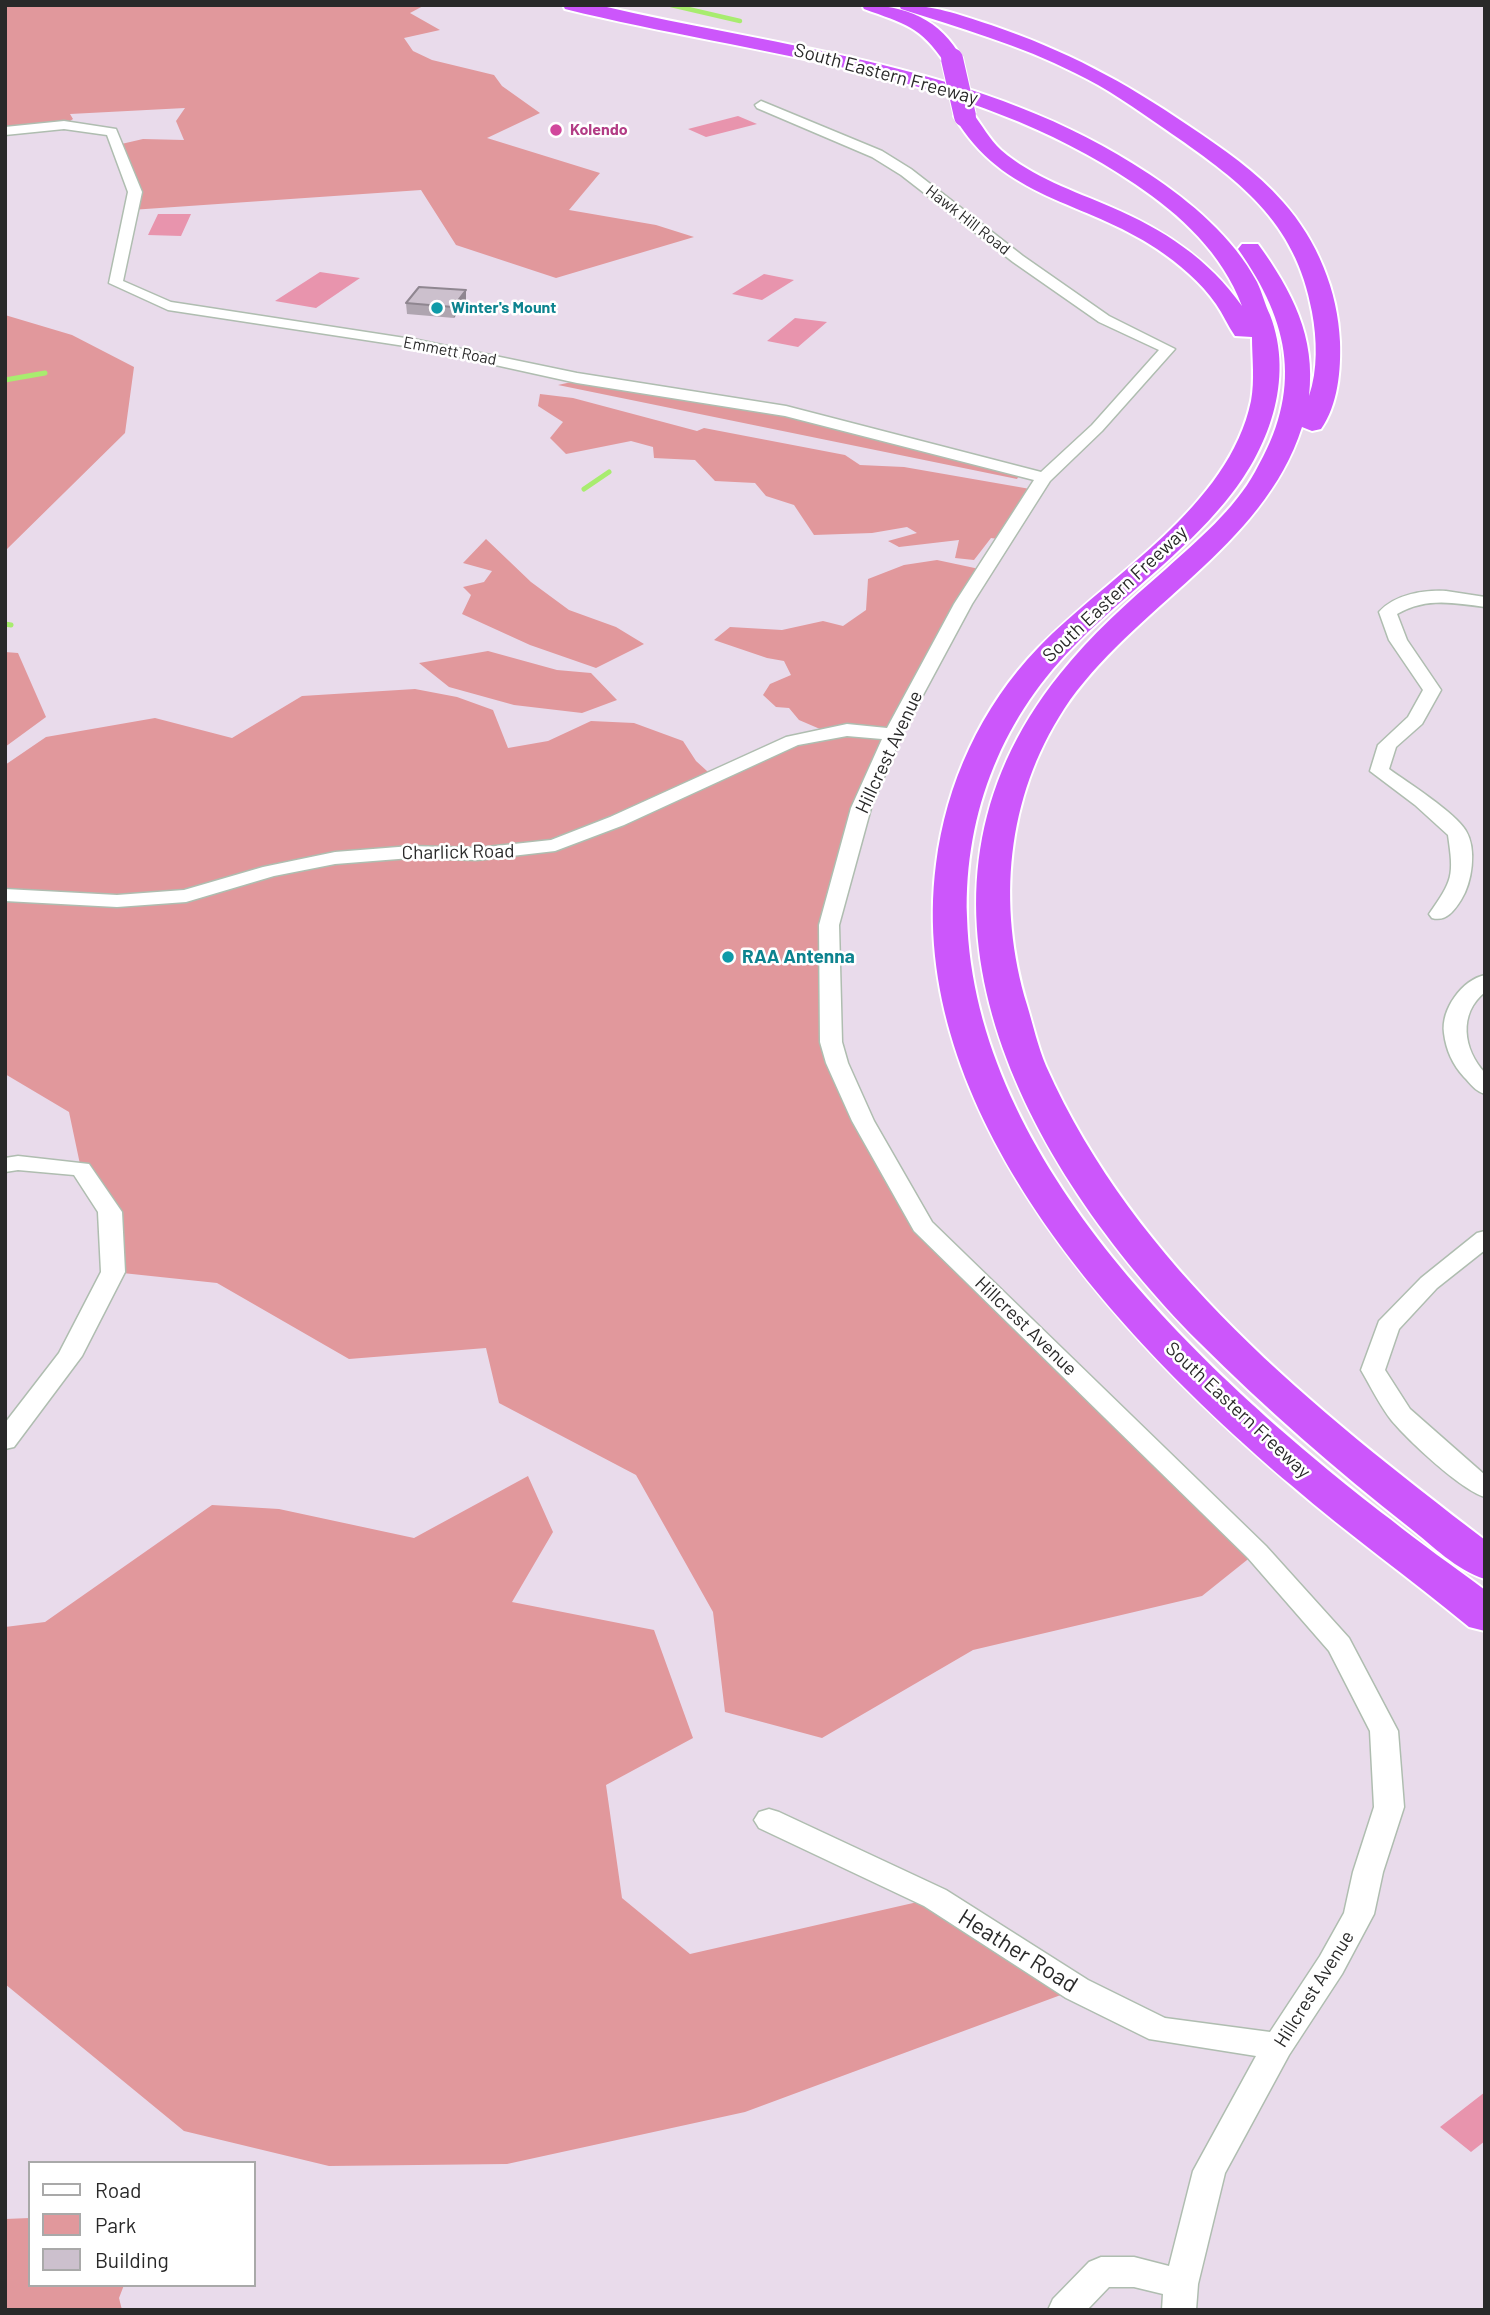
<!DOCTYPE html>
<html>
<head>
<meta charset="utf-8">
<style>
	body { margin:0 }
	#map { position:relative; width:1490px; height:2315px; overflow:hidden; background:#e9dbeb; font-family:Barlow,sans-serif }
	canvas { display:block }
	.frame { position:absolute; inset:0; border:7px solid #292929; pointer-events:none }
	.legend { position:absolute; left:28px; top:2161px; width:228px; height:126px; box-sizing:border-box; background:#fff; border:2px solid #a9a9a9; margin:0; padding:9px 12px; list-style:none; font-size:21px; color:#292929 }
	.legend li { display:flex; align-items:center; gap:14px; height:35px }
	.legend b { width:35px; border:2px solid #a9a9a9 }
</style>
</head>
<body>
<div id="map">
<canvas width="1490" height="2315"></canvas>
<div class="frame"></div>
<ul class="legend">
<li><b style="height:9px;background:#fff"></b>Road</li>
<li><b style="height:19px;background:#e1989c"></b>Park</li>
<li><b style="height:19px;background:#ccc0cd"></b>Building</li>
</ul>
</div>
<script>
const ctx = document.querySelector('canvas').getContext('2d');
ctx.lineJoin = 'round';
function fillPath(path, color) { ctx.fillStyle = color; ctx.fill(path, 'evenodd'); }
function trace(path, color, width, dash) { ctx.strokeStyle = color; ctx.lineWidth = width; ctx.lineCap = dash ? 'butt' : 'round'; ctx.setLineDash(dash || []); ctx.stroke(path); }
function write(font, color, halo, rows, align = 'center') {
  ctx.font = font + ' Barlow,sans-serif'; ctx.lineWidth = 5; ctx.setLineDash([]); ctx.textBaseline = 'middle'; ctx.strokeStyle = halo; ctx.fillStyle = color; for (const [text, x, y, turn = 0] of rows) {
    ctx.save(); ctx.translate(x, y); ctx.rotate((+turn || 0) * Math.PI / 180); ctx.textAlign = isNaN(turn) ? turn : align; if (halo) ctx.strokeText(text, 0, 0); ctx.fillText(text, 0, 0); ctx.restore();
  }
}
fillPath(new Path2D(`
	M5,5H425L410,13L440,30L404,38L413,51L432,60L494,75L502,86L540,113L487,138L600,173L569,210L656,225L694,237L556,278L456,245L421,190L131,210L135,192L117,145L143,139L184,140L176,121L185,108L70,114L73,119L64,125L5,131Z
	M5,315L72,335L134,367L125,433L5,551Z
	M585,379L786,411L1021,472L1017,479L558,385Z
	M540,394L573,398L697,431L704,428L845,455L860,465L904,467L1036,490L1004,540L991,538L974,560L955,558L959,540L899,547L888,541L917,533L907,527L872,533L814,535L794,505L766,496L755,483L715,481L695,460L654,458L653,447L631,441L566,454L550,438L563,422L538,406Z
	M486,539L531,582L569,610L616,627L644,644L596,668L530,645L462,614L471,595L463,587L484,582L492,571L463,563Z
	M937,560L984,570L893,734L829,925L833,1051L922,1226L1257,1552L1202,1596L973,1650L822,1738L725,1712L713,1612L636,1475L499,1403L486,1348L349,1359L217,1283L113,1272L110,1212L81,1169L69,1112L5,1074V765L46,737L155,718L232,738L302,696L415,689L457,697L493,710L508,748L548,741L591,721L634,723L683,741L696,761L718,781L815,735L827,732L799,720L789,708L776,707L763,695L770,684L791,675L784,661L767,658L714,640L730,627L782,630L823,621L843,626L866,610L868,579L904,565Z
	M488,651L557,670L591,673L617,700L582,713L514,705L449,687L419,663Z
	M5,652L18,653L46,717L5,747Z
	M528,1476L553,1532L512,1602L654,1630L693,1738L606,1785L622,1898L690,1954L935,1898L1077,1989L745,2112L507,2164L329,2166L184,2131L5,1984V1627L45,1622L212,1505L279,1509L414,1538Z
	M30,2218V2285H124L119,2298L122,2310H5V2219Z`), '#e1989c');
fillPath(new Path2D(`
	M738,116L757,124L706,137L688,129Z
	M158,214H191L181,236L148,235Z
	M320,272L360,278L316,308L275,301Z
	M764,274L794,280L762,300L732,294Z
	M795,318L827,322L798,347L767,341Z
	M1485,2092V2141L1471,2152L1440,2127Z`), '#e894ad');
trace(new Path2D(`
	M671,5L740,21`), '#a8ec6f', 4.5);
trace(new Path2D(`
	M5,380L45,373
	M584,489L609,472
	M5,624L11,625`), '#a8ec6f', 5);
const minor = new Path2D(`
	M761,101L882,151L911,169L1023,256L1109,316L1175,349L1102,431L1050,481L972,604L902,734L871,808L839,925L842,1042L848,1063L874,1121L932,1222L1266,1546L1349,1638L1398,1731L1404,1807L1383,1872L1374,1914L1342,1974L1289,2055L1225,2173L1198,2284L1196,2310H1162L1163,2294L1134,2287H1109L1087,2310H1048L1053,2299L1089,2262L1101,2257H1134L1169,2266L1193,2171L1256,2056L1149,2039L1066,1998L924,1906L759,1828L754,1820L759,1812L769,1809L779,1812L946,1890L1088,1980L1165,2018L1270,2032L1320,1956L1344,1913L1353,1872L1374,1807L1370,1731L1329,1651L1248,1558L914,1231L852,1121L826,1063L820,1042L819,925L851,808L882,739L847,736L798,745L624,825L555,851L477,860L411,858L335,864L274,876L186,902L117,907L5,901V889L117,895L184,890L263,867L335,852L411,846L477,848L551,840L610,817L786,737L847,724L887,728L954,604L1034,480L785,416L577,383L418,348L168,310L109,283L128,192L107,135L64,129L5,135V127L64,121L116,129L142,192L123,281L171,302L418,340L577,373L786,406L1041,472L1092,425L1159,350L1099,322L1013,262L901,175L872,157L757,108L755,105Z
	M1446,591L1485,597V607C1453,603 1427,597 1397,614L1407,640L1441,690L1422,724L1396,747L1389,769C1407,782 1456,813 1466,831C1477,849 1472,883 1461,900C1454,911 1446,922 1432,918L1429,914C1453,880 1454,876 1448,835L1415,805L1370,771L1378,745L1408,717L1423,690L1389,640L1379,612C1395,594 1424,590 1446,591Z
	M1485,975V992C1458,1014 1463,1049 1485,1073V1094C1475,1091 1471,1084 1464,1077C1453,1065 1446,1050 1444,1033C1441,1009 1462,980 1485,975Z
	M18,1156L89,1164L122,1212L125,1272L82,1356L14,1447L5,1449V1423L59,1353L101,1272L98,1212L74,1175L18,1170L5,1172V1158Z
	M1485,1231V1250L1437,1288L1399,1329L1385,1370L1410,1409L1485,1475V1497C1461,1490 1409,1441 1392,1421C1380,1406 1371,1387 1361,1370L1379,1321L1421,1278L1477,1233Z`);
const motorway = new Path2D(`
	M563,5H598C785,49 985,64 1149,174C1191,202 1233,237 1257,282C1262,292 1265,305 1270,315C1295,380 1268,451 1225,502C1182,554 1127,593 1079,641C1004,714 964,811 967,917C974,1164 1208,1378 1390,1519C1421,1544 1453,1566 1485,1590V1631L1469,1627C1410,1578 1349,1535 1291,1485C1119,1338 904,1111 936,864C946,784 981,707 1038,648C1109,575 1229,507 1251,401C1255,380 1252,358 1252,337L1235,336C1228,326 1223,314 1216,304C1201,282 1179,264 1157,249C1084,200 1003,200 954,116L958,112H972C982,125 989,139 1001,150C1032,177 1074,191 1111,207C1163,229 1209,259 1242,306C1222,253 1181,215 1135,184C966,69 758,57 565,9Z
	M862,5C905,5 941,19 962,59L959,63H945C920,26 905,24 864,9Z
	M899,5C934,5 957,14 991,25C1067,51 1123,81 1189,126C1223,149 1256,171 1283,202C1317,240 1338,291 1340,342C1341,370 1338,405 1321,429L1312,431L1302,427C1263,549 1132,607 1064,709C1006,798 997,905 1027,1005C1033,1025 1038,1047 1046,1066C1136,1268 1313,1408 1485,1540V1579C1456,1570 1433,1546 1410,1528C1336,1470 1265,1408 1199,1342C1024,1164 878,900 1060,674C1091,635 1128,602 1166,569C1198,540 1234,510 1255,472C1303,390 1291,324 1238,249L1242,244H1258C1292,291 1316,337 1309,396C1318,370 1317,339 1312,312C1296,220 1237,179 1165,129C1136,109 1107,88 1075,73C1020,45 960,28 901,9Z`);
trace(minor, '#afbdb0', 3);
trace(motorway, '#fff', 4);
fillPath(minor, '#fff');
fillPath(motorway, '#cc56fb');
const motorwayBridge = new Path2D(`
	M952,59L965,116`);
trace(motorwayBridge, '#fff', 24, []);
trace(motorwayBridge, '#cc56fb', 22);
fillPath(new Path2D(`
	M466,301L454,318L407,314L406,303Z`), '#afa5b0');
fillPath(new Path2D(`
	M466,290V301L454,318L453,307Z`), '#8f8690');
const building = new Path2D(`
	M419,287L466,290L453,307L406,303Z`);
fillPath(building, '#ccc0cd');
trace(building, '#8f8690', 2);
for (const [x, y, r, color] of [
	[556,130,7,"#d1479c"],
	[437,308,7,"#0f9aa8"],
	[728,957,7,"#0f9aa8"]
]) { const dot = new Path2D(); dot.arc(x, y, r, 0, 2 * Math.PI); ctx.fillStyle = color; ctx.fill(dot); trace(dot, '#fff', 2.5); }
write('bold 16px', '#b23c85', '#fff', [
	["Kolendo",570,130]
], 'left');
write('16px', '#292929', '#fff', [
	["Hawk Hill Road",968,220,38],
	["Emmett Road",450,351,11]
]);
write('bold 16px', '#0d838f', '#fff', [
	["Winter's Mount",451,308]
], 'left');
write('19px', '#292929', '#fff', [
	["South Eastern Freeway",886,74,15],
	["South Eastern Freeway",1115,594,-43],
	["Hillcrest Avenue",889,752,-65],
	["Charlick Road",458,852,-1],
	["Hillcrest Avenue",1026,1326,44],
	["South Eastern Freeway",1238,1410,43],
	["Hillcrest Avenue",1314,1989,-58]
]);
write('bold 19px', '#0d838f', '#fff', [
	["RAA Antenna",742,957]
], 'left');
write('23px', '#292929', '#fff', [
	["Heather Road",1018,1951,32]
]);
</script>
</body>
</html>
